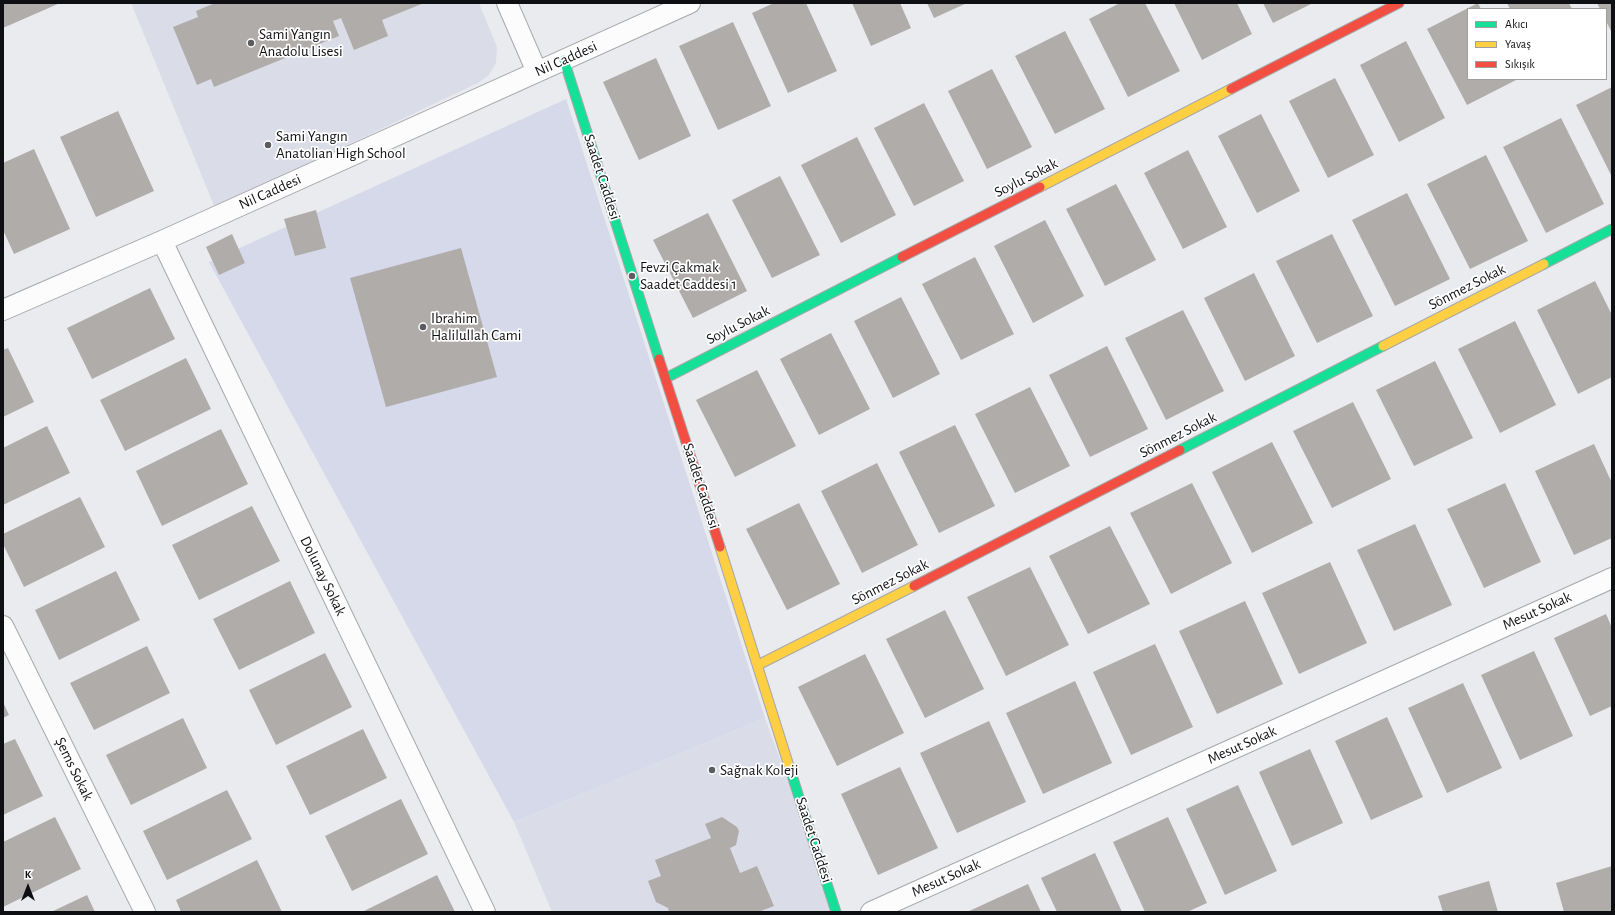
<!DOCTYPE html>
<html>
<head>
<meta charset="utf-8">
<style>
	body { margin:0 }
	#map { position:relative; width:1615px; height:915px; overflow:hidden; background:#eaebef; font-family:"Alegreya Sans",sans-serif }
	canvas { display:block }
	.frame { position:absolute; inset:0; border:4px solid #0e0f12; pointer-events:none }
	.legend { position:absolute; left:1467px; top:8px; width:140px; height:72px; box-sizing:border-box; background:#fff; border:1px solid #9f9fa0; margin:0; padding:5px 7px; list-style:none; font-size:12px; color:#0e0f12 }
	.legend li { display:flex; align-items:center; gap:8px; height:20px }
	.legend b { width:20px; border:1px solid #9f9fa0 }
	.north { position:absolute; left:8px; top:867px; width:40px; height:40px; -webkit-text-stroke:3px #fff; paint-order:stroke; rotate:0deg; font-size:11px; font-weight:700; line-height:16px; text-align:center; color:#0e0f12 }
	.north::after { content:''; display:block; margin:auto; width:14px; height:18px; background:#0e0f12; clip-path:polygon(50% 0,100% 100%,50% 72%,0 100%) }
</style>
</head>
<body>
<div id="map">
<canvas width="1615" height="915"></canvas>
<div class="frame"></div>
<ul class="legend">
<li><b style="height:5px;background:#16e098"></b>Akıcı</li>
<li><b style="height:5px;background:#ffcf43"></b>Yavaş</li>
<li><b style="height:5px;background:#f24e42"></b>Sıkışık</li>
</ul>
<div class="north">K</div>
</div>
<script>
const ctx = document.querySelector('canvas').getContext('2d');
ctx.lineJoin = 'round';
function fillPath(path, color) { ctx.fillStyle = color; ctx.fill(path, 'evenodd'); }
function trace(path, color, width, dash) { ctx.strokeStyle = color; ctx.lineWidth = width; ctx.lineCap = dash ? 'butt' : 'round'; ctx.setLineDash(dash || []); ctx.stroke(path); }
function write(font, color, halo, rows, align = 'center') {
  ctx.font = font + ' "Alegreya Sans",sans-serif'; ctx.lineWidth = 3.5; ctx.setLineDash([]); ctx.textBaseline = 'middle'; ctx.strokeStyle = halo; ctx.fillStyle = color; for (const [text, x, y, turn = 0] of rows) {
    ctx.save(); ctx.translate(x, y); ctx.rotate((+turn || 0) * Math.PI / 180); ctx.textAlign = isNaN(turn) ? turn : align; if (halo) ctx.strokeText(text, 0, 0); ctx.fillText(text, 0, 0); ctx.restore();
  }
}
fillPath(new Path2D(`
	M131,3H479L497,47L496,63L488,76L478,83L215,208Z
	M765,718L836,912H552L514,822Z`), '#dadde8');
fillPath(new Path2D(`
	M566,99L765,718L514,822L209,262Z`), '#d5d9ea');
fillPath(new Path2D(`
	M3,3H60L3,28Z
	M215,3H424L382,20L388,36L354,50L341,18L333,21L339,36L214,87L211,79L197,85L173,27L198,17L196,11Z
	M774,3H806L837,71L788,93L752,13Z
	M852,3H900L911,28L871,46Z
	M927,3H967L934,18Z
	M1120,3H1145L1180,71L1128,97L1089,19Z
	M1174,3H1237L1252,34L1202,60Z
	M1263,3H1313L1273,23Z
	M1478,3L1481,9H1468V79H1518L1467,105L1427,29Z
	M1507,3H1569L1572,9H1510Z
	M1597,3H1612V33L1606,21V9H1600Z
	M733,22L771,106L718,130L679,46Z
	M1065,31L1105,109L1055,134L1015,56Z
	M1406,41L1445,118L1399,142L1360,65Z
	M656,58L691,136L639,160L603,82Z
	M992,69L1032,147L987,169L948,91Z
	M1335,78L1374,155L1328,178L1289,101Z
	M1612,87V177L1576,105Z
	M924,103L964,181L914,206L874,128Z
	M118,111L154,191L96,217L60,137Z
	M1261,114L1300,191L1257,213L1218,136Z
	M1561,118L1604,204L1546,233L1503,147Z
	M857,137L896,215L841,243L801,165Z
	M34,149L70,229L14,254L3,230V163Z
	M1188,150L1227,227L1183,249L1144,173Z
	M1486,155L1528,241L1470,269L1427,184Z
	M780,176L820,255L772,278L732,200Z
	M1116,184L1156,260L1105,286L1066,209Z
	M1407,193L1450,279L1395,306L1352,220Z
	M316,210L326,248L295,256L284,219Z
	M708,213L747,291L693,318L653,240Z
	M1045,220L1084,296L1033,323L994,246Z
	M232,234L245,263L219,275L206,247Z
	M1332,234L1373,316L1317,343L1276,261Z
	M461,248L497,377L386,407L350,278Z
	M975,257L1014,334L961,360L922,284Z
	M1254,273L1295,356L1245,381L1204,298Z
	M1595,281L1612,315V377L1578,394L1537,310Z
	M150,288L175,339L92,379L67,328Z
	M901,297L940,374L893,398L854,321Z
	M1183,310L1224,391L1166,420L1125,338Z
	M1515,321L1556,405L1500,433L1458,349Z
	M831,333L870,409L819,435L780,359Z
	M1107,346L1148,429L1090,457L1049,375Z
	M8,348L34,402L3,417V350Z
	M186,358L211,409L125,451L100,400Z
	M1435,361L1473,438L1414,466L1376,390Z
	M757,370L796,446L735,477L696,400Z
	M1030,387L1070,466L1015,493L975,414Z
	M1353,402L1391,479L1332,508L1293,431Z
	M955,425L995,506L939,533L899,452Z
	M47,426L70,473L3,505V448Z
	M221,429L248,484L162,526L136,471Z
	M1272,442L1313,523L1252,553L1212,472Z
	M1594,444L1612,483V538L1574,555L1535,471Z
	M877,463L918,545L862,573L821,491Z
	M1192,483L1232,563L1171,594L1130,513Z
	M1505,483L1541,562L1484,588L1447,509Z
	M80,497L105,547L24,587L3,544V534Z
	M799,503L840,584L787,610L746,529Z
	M252,506L280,561L199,600L172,545Z
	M1415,524L1452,605L1394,631L1357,550Z
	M1110,526L1150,604L1088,634L1049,556Z
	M1330,562L1367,643L1299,674L1262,593Z
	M1030,567L1069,645L1006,676L967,597Z
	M116,571L140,620L59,660L35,610Z
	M290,581L315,633L239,670L213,619Z
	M1245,601L1283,684L1217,714L1179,631Z
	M945,610L984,689L925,718L886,639Z
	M1606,614L1612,628V706L1590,716L1554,638Z
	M1155,644L1193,727L1131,755L1093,672Z
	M147,646L170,693L94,730L70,683Z
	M1534,651L1573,736L1520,760L1481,675Z
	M325,653L352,707L276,745L249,690Z
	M865,654L904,733L837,766L798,687Z
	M1075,681L1112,763L1043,794L1006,713Z
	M1463,683L1502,768L1447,793L1408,708Z
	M3,702L9,715L3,718Z
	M1387,717L1423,797L1371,820L1335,741Z
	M183,718L207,768L131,805L106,755Z
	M989,721L1026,802L957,833L920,753Z
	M363,729L387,778L310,815L286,766Z
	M15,739L43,796L3,815V744Z
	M1310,749L1343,823L1292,846L1259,772Z
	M900,767L938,848L878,875L841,794Z
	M1238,785L1277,871L1225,895L1186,809Z
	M227,790L252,839L167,880L143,831Z
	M401,799L428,854L352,891L325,836Z
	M55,817L81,869L3,907V842Z
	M722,817L737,827L739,831L736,845L730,848L740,873L757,866L774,906L758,912H669L668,908L656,902L648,881L661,876L655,860L711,838L705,824Z
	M1168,817L1207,903L1187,912H1145L1113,842Z
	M1095,853L1122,912H1057L1041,878Z
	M257,860L282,912H181L176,900Z
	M1612,866V912H1564L1556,883Z
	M437,875L455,912H362Z
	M1489,881L1498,912H1443L1438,896Z
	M1028,884L1041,912H967Z
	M87,895L95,912H51Z`), '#b0acaa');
const street = new Path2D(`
	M507,3L537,72
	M162,241L485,912
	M3,310L162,241L690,3
	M3,626L145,912
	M871,912L1612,578`);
const fast = new Path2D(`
	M564,60L659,359
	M1544,264L1612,229
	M666,378L902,257
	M1180,450L1383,346
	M789,766L836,912`);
const slow = new Path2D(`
	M1040,187L1231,89
	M1383,346L1544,264
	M720,547L789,766
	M758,665L914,586`);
const jam = new Path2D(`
	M1231,89L1399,3
	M902,257L1040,187
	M659,359L720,547
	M914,586L1180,450`);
trace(street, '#a7a8ab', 22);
trace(fast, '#a7a8ab', 11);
trace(slow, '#a7a8ab', 11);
trace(jam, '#a7a8ab', 11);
trace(street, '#fcfcfd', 20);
trace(fast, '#16e098', 9);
trace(slow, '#ffcf43', 9);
trace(jam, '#f24e42', 9);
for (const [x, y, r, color] of [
	[251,43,4,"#5b5c5f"],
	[268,145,4,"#5b5c5f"],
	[632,276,4,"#5b5c5f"],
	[423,327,4,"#5b5c5f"],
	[712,770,4,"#5b5c5f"]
]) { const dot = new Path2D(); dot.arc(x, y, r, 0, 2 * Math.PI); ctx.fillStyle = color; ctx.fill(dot); trace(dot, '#fff', 1.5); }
write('15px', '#0e0f12', '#fff', [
	["Sami Yangın",259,34],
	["Anadolu Lisesi",259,51],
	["Sami Yangın",276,136],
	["Anatolian High School",276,153],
	["Fevzi Çakmak",640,267],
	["Saadet Caddesi 1",640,284],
	["Ibrahim",431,318],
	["Halilullah Cami",431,335],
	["Sağnak Koleji",720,770]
], 'left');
write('15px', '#0e0f12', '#fff', [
	["Nil Caddesi",566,59,-24],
	["Saadet Caddesi",602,177,72],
	["Soylu Sokak",1026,178,-27],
	["Nil Caddesi",270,192,-24],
	["Sönmez Sokak",1467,287,-27],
	["Soylu Sokak",738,325,-27],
	["Sönmez Sokak",1178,435,-27],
	["Saadet Caddesi",701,486,72],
	["Dolunay Sokak",323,576,64],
	["Sönmez Sokak",890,582,-27],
	["Mesut Sokak",1537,611,-24],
	["Mesut Sokak",1242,745,-24],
	["Şems Sokak",74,769,64],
	["Saadet Caddesi",814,840,72],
	["Mesut Sokak",946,878,-24]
]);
</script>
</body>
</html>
